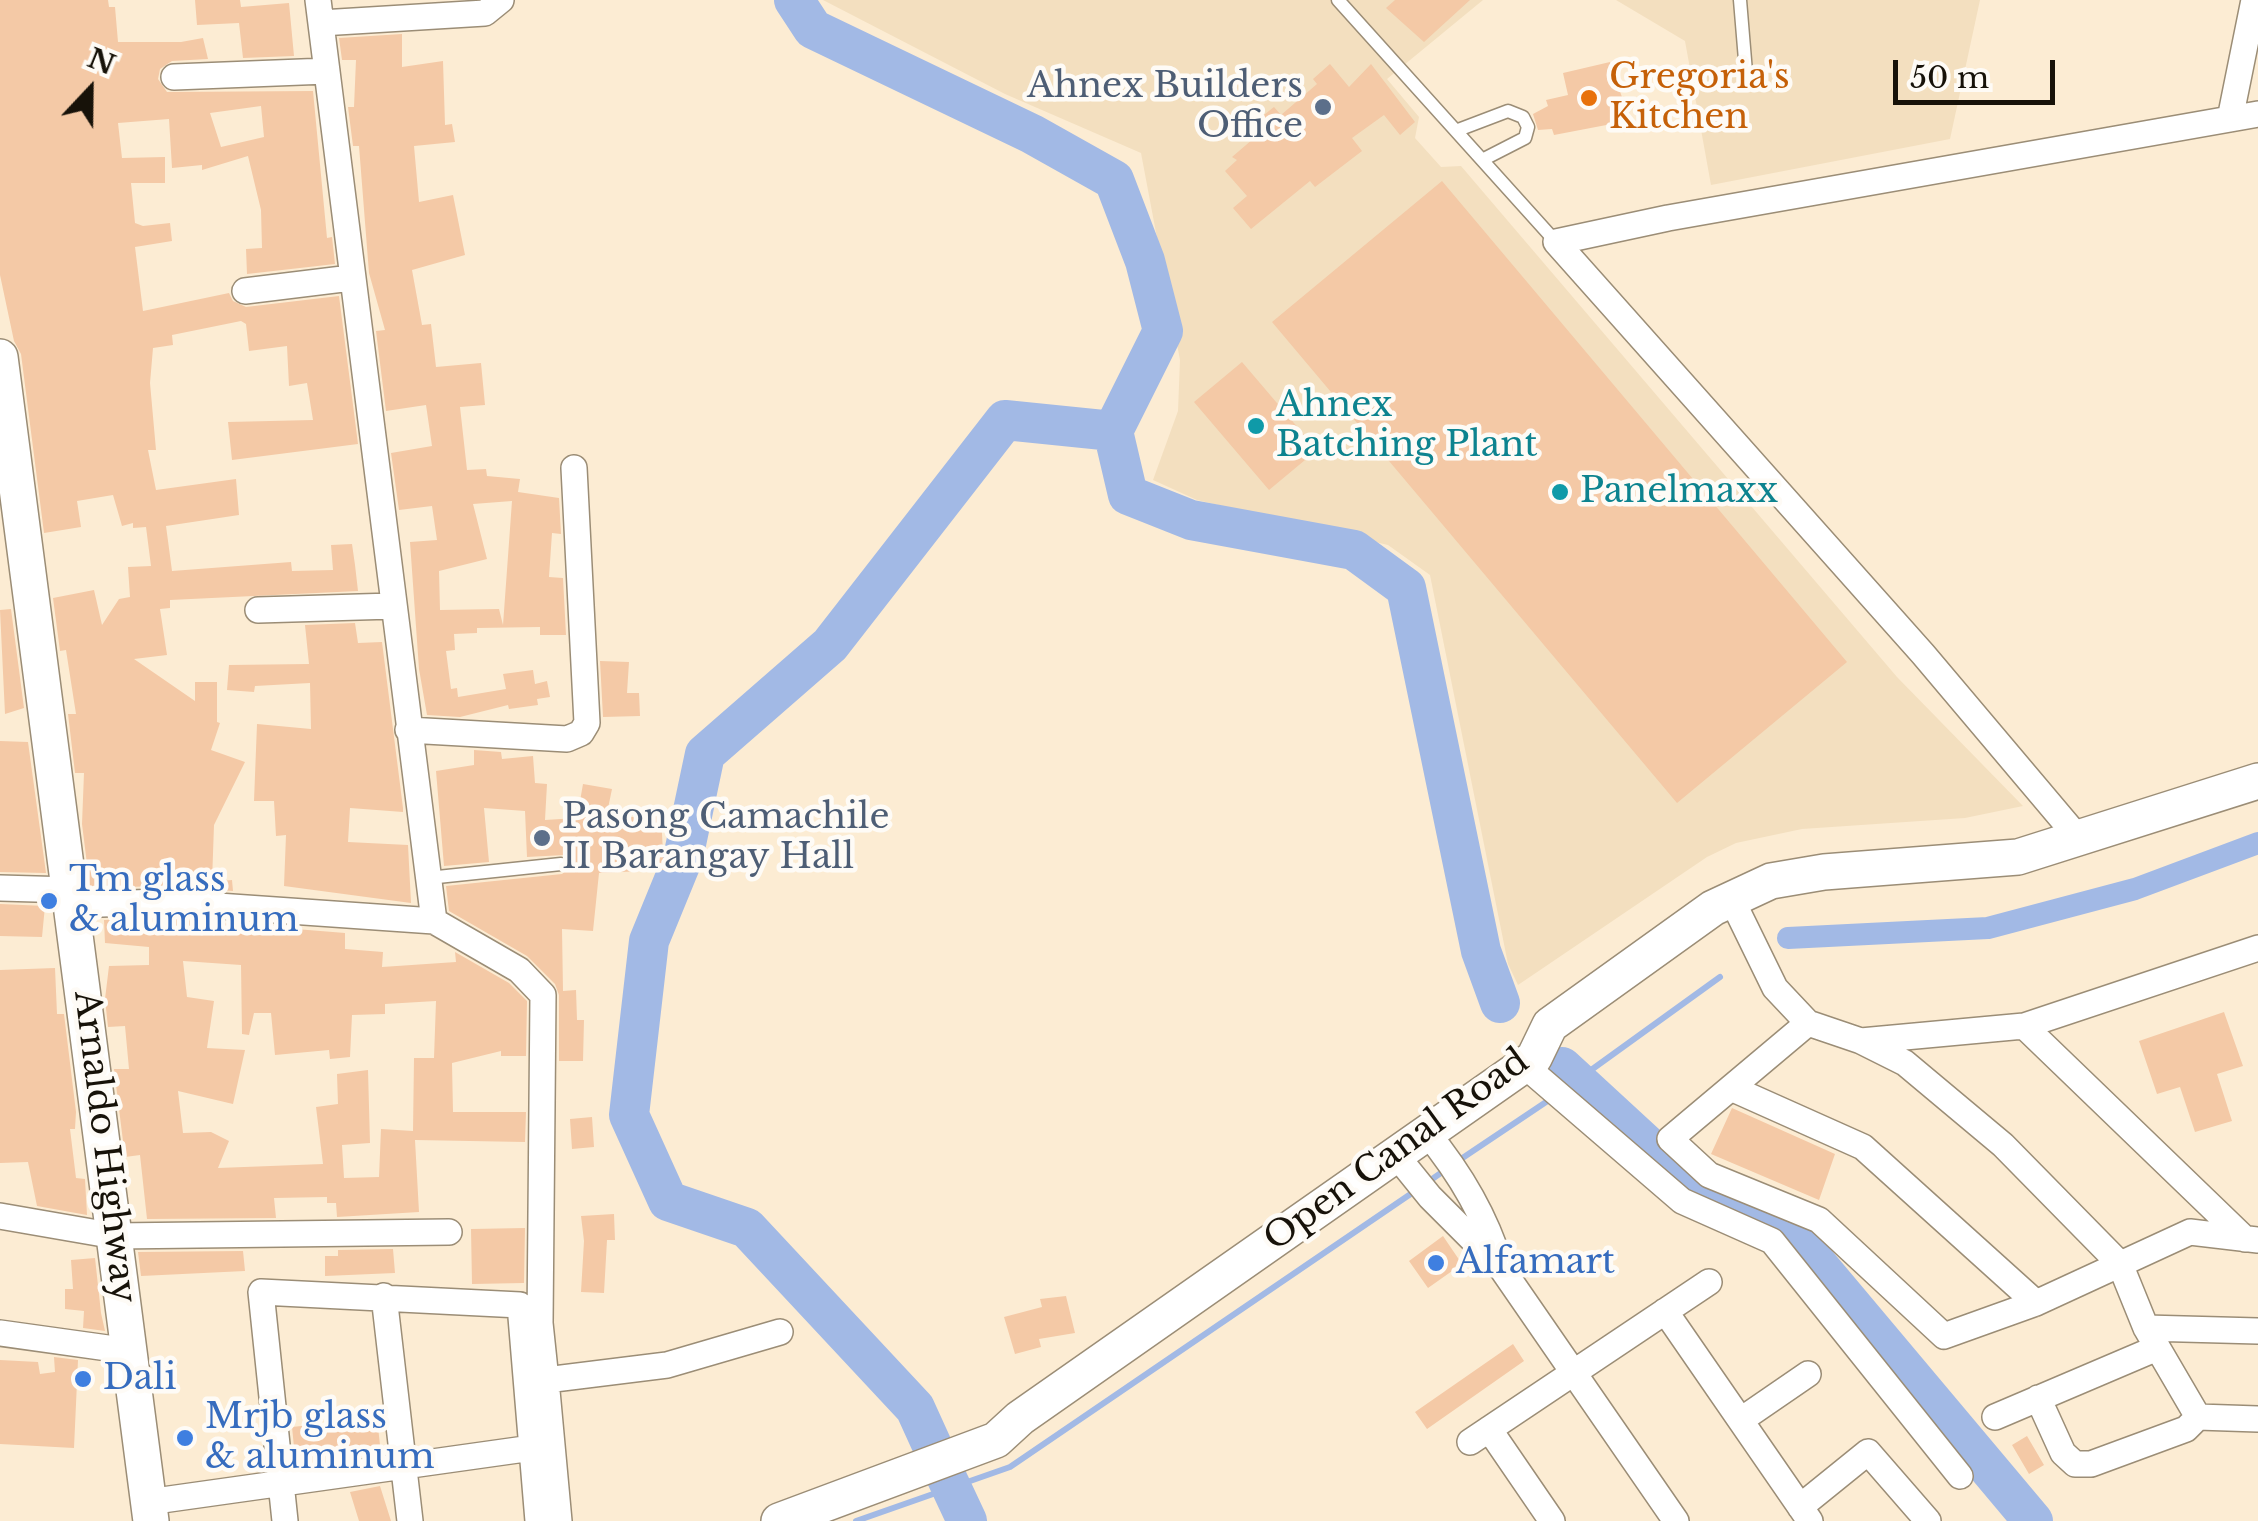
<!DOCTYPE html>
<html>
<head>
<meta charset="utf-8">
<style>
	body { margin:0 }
	#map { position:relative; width:2258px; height:1521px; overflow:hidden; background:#fcecd3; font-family:"Libre Baskerville",serif }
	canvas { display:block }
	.north { position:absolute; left:40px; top:40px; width:100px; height:100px; -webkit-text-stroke:8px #fefbf6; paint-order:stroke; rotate:22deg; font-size:28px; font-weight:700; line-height:40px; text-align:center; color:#171209 }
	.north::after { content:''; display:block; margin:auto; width:35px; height:45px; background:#171209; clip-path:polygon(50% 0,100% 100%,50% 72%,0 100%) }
	.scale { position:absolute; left:1893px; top:60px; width:162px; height:45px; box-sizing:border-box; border:5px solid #171209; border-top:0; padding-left:12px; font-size:30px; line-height:35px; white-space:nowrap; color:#171209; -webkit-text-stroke:8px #fefbf6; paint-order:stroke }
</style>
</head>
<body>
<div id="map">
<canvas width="2258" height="1521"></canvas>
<div class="north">N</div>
<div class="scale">50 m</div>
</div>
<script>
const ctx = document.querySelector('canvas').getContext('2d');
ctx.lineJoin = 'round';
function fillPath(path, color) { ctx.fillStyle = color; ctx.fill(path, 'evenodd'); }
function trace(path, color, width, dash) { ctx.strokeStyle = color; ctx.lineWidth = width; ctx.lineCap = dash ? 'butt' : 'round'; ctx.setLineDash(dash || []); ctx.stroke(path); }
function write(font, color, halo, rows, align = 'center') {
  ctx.font = font + ' "Libre Baskerville",serif'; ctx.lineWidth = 9; ctx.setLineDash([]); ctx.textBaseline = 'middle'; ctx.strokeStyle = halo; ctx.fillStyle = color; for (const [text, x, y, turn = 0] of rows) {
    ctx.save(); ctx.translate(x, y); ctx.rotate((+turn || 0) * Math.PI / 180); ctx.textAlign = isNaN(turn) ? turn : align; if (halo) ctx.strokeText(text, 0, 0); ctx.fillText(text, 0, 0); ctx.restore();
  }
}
fillPath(new Path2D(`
	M823,0H1483L1387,79L1419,117L1415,138L1441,167L1461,166L1897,677L2023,806L1965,818L1802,829L1736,843L1707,857L1518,985L1508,964L1430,575L1388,545L1197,500L1153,480L1178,411L1180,360L1141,153L1005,94Z
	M1616,0H1980L1950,139L1711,185L1685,41Z`), '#f3dfbf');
trace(new Path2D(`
	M1562,1091L1720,977
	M1458,1161L1552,1098
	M1425,1184L1448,1168
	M856,1521L1010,1467L1415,1191`), '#a2b9e5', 6);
trace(new Path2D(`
	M1788,938L1988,928L2135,889L2258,843`), '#a2b9e5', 22);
trace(new Path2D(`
	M794,0L813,29L1032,134L1114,180L1145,261L1163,331L1113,431L1128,495L1191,520L1354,550L1406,588L1481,951L1500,1003
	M1562,1067L1688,1183L1786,1227L2033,1521
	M935,1452L915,1408L747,1228L668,1201L629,1115L649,941L683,858L705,754L830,645L1005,420L1113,431
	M944,1472L967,1521`), '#a2b9e5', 40);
fillPath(new Path2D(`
	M0,0H108L109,7H115L118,42H181L203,38L208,59L172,61L160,69L158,79L167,92L313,91L327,238L332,237L335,264L247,274L246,249L262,248L261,210L248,156L202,170V165L172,168L169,119L118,123L122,158L165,157V183H131L135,223L143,226L170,223L172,241L135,247L143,311L229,293L233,301L246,307L339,296L358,444L232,460L228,422L313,420L307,383L289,386L287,346L249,351L246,324L241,321L172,335L173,345L153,348L150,383L156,450H148L156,490L236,479L239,515L166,526L172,571L291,562L292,571L333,570L331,545L352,544L355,565L358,591L170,600V608L160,609L167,655L134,659L195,701V682H217V722L220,723L211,750L245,762L214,825L212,882L232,880L233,891L160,886L90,888L82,824L84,773H75L68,714H76L66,650L60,651L53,598L94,590L102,625L119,599L130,597L128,567L151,566L146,527L133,528V523L122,526L113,495L77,501L81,527L44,533L21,354L14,341L0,275ZM261,106L264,137L221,147L210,113Z
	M195,0H240L241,7L289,3L294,56L243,58L239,23L197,25Z
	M1395,0H1470L1424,42L1386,8Z
	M402,34V67L443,61L445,125L452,124L455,142L414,146L419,202L453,195L465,255L412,270L422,325L431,324L436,367L481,363L485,405L460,407L467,470L486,469L487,476L520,479L518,492L559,498L561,534L552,533L549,577L563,578L566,635H540V627L477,628V633L454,634L455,650L446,651L451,689L457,688L458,697L506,689L503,674L533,670L535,684L547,681L550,697L537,699L538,705L509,709L508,705L460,717L427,715L419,669L410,542L437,540L432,506L399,510L391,453L432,446L426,405L386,411L376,331L385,330L369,273L359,146H353L348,107H354L356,60H342L339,38ZM512,501L503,625L499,609L440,610L439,571L487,559L473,504Z
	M1610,62L1624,103L1622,122L1554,135L1552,129L1538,130L1533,114L1548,106L1546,100L1568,95L1563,73Z
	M1330,64L1349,87L1371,64L1415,122L1400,135L1384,115L1352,138L1362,151L1315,187L1310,181L1251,229L1233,208L1247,196L1225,171L1237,160L1232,157L1253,139L1245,130L1274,107L1281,115L1317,84L1313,79Z
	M1442,181L1847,662L1677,803L1272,322Z
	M1242,362L1317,450L1269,490L1194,402Z
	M11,609L24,708L5,714L0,610Z
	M355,623L358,643L382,642L403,808V812L350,808L348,842L408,845L411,903L284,886L286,835L276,836L274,801H254L257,724L311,729L310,683L255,686L254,692L227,690L229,665L309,664L305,625Z
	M600,661L629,662L627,693H639L640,716L603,717Z
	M0,741L28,742L46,873L0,872Z
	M474,750L501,752L502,759L533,756L535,783L547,784L545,820L577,818L583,784L612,789L606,818L661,816L664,870L599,873L593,931L562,929L563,991L576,990L577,1020H584L583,1061H559V995L555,984L527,956L449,911L446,886L562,874L570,867L564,855L527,857L525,811L484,808L489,862L444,866L436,771L474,765Z
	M0,904L45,906L42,937L0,936Z
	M160,918L345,933V949L383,952L382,967L456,962L455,952L509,983L527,1001L526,1056H501V1051L452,1063L453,1112H526L525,1142L415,1140L419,1212L337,1217L336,1203H327V1197L274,1198L276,1218L147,1219L140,1155L125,1157L114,1069H129L125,1026L108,1027L105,999L109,966L149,965V947L105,943L104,920ZM183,961L241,965L242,1034L249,1035L254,1013H271L275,1055L329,1050L330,1059L350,1057L352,1015L385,1014V1004L436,1001L434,1058H414L413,1131L381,1129L379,1177L344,1178L342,1145L370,1143L368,1070L337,1074L338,1104L316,1107L323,1164L218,1168L229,1141L211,1132L183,1133L178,1091L233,1104L245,1050L207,1048L214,1001L187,997Z
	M55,968L57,1014H64L76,1112L75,1129H70L76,1178L85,1179L87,1215L37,1206L28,1162L0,1163V970Z
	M2224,1012L2243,1066L2217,1074L2232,1121L2195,1132L2180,1087L2157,1094L2139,1041Z
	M1732,1108L1835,1154L1819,1200L1711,1154Z
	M592,1117L594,1147L572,1149L570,1119Z
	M614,1214L615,1240H607L604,1293L581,1292L584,1241L581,1216Z
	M525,1228L524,1283L472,1284L471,1229Z
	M1443,1236L1462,1264L1428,1288L1409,1261Z
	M393,1249L395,1273L325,1276V1256H338V1250Z
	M243,1251L245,1271L141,1276L138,1252Z
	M95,1258L101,1313L105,1331L83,1328L84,1311L65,1309V1289H73L71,1260Z
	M1066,1296L1075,1333L1039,1339L1041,1347L1015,1354L1004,1317L1042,1307L1040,1299Z
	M1513,1344L1524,1361L1427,1429L1415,1412Z
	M54,1357L78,1360L74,1448L0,1444V1360L38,1362L40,1374L55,1372Z
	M377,1418L380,1445L295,1457L292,1427Z
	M2027,1436L2044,1465L2029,1474L2012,1445Z
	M380,1486L391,1521H359L350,1492Z`), '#f4c9a6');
const service = new Path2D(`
	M1338,0L1556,242
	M1740,0L1747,84
	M1458,130L1508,111L1523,117L1528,127L1525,138L1484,159
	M428,878L561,864`);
const minor = new Path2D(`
	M318,0L434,921
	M321,23L485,13L501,0
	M174,77L327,71
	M2230,119L2254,0
	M245,291L351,278
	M258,610L393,606
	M408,730L567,739L581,733L587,723L574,468
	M2080,840L1923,654L1556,242L1668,218L2258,114
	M0,888L71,890
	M1731,898L1775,988L1808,1023L1861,1041L1905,1063L2003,1145L2120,1264L2146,1328L2198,1417
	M73,905L160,902L434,921L519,970L543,995L540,1323L546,1380L667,1365L780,1332
	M1808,1023L1670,1139L1709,1175L1819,1220L1944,1336L2036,1303L2190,1232L2258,1240
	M2024,1026L2245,1239
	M1861,1041L2024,1026L2258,948
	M1524,1065L1682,1201L1772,1241L1960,1476
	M1731,1088L1863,1147L2036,1303
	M1427,1133C1460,1173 1485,1215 1500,1264
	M1396,1155L1430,1197L1502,1269L1676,1521
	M0,1216L115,1236L449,1232
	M384,1296L410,1521
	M1665,1311L1810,1521
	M2146,1328L2258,1331
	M0,1333L129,1351
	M546,1380L559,1521
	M2038,1398L2063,1453L2075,1464H2091L2186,1429L2198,1417L2258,1419
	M1995,1417L2157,1348
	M1741,1420L1808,1374
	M1489,1429L1552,1521
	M1470,1442L1709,1282
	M148,1502L532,1448
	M1800,1507L1868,1452L1928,1521
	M285,1521L261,1292L520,1305L538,1521`);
const secondary = new Path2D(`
	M0,357L151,1521
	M779,1521L996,1440L1020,1418L1534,1058L1550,1025L1713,908L1771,881L1824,872L2018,857L2258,781`);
trace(service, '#9b8d76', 15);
trace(minor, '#9b8d76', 28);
trace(secondary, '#9b8d76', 38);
trace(service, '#fff', 12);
trace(minor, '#fff', 25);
trace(secondary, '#fff', 35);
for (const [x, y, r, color] of [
	[1589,98,10,"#e8710a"],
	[1323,107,10,"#5c6f8a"],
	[1256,426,10,"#0f9aa8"],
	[1560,492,10,"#0f9aa8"],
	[542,838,10,"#5c6f8a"],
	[49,901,10,"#3f7fe0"],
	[1436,1263,10,"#3f7fe0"],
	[83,1379,10,"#3f7fe0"],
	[185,1438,10,"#3f7fe0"]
]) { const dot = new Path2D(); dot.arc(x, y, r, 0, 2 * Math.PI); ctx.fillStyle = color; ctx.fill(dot); trace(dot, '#fefbf6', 4); }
write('35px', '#c56008', '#fefbf6', [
	["Gregoria's",1609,78],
	["Kitchen",1609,118]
], 'left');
write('35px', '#4e5e75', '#fefbf6', [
	["Ahnex Builders",1303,87],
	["Office",1303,127],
	["Pasong Camachile",562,818,"left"],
	["II Barangay Hall",562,858,"left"]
], 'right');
write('35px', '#0d838f', '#fefbf6', [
	["Ahnex",1276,406],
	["Batching Plant",1276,446],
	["Panelmaxx",1580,492]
], 'left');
write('35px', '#366cbe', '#fefbf6', [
	["Tm glass",69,881],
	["& aluminum",69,921],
	["Alfamart",1456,1263],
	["Dali",103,1379],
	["Mrjb glass",205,1418],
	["& aluminum",205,1458]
], 'left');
write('35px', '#171209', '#fefbf6', [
	["Arnaldo Highway",104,1147,83],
	["Open Canal Road",1397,1151,-36]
]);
</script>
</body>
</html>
